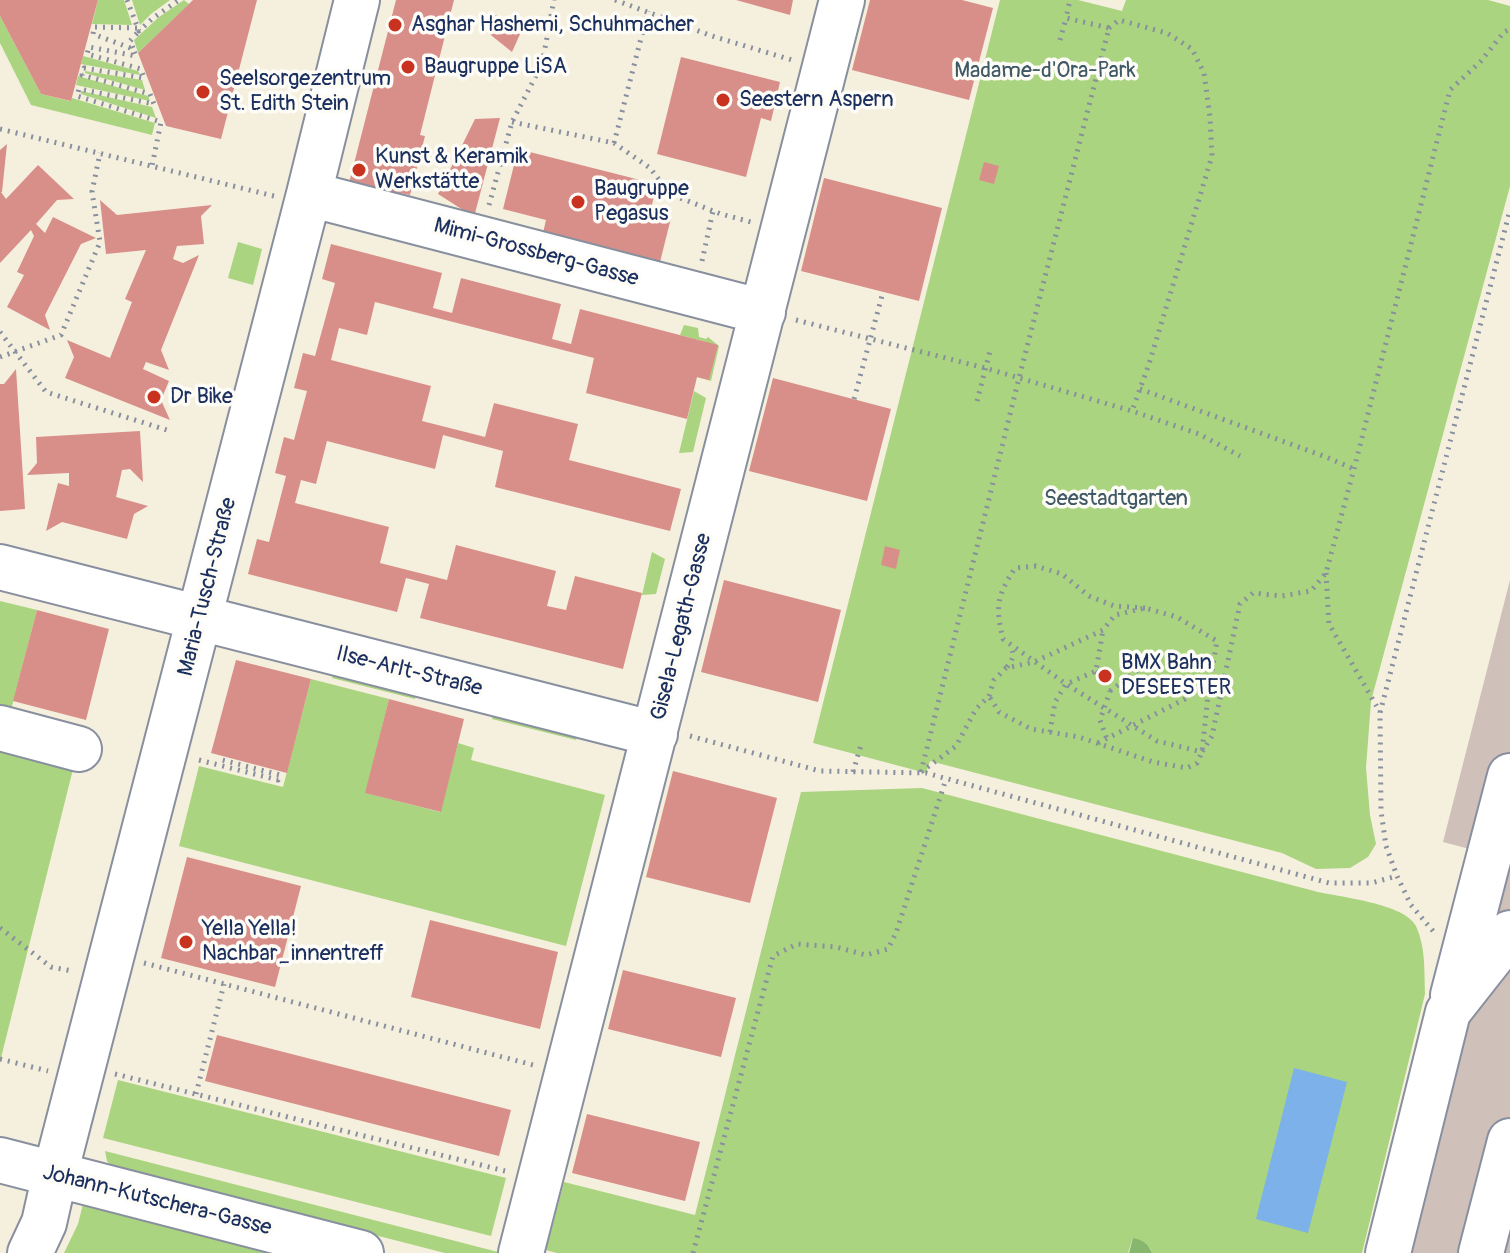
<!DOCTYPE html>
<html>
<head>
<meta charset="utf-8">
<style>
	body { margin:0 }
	canvas { display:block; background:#f5efdd }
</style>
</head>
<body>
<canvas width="1510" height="1253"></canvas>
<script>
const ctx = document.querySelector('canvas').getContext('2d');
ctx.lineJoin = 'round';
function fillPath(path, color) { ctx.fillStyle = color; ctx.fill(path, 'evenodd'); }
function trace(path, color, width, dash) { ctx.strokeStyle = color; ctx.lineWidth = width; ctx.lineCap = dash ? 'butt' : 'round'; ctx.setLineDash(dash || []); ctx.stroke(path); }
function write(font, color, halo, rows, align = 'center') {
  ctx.font = font + ' Pangolin,sans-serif'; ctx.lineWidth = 7; ctx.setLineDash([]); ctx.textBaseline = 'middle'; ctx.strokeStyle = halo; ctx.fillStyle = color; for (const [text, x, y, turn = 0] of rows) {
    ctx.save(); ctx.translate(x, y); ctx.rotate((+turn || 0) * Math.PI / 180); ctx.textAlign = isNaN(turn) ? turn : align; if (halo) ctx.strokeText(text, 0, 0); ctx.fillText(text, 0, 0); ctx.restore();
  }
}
fillPath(new Path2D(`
	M1510,580V1253H1374L1477,851L1443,842Z`), '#cfc0ba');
fillPath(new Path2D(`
	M98,0H124L132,25L92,24Z
	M132,0H170L151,14L140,25Z
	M184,0L189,4L138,53L134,40L159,17Z
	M1000,0H1078L1122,11L1126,0H1488L1510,6V186L1371,701L1366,768L1370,815L1376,844L1368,857L1350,868L1316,869L1282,853L930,761L926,773L813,743Z
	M0,16L41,94L70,101L72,98L155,123L152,135L31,105L0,43Z
	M83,56L138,71L140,75L81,64Z
	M85,71L142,80L145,90L85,73Z
	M78,76L148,96L150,101L76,85Z
	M81,91L152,107L156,118L81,94Z
	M238,242L262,249L253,285L228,278Z
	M684,325L698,328L699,337L706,339L708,337L719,346L711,381L697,377L706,342L680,335Z
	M694,391L706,398L693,452L679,453Z
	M652,552L665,559L656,594L642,595Z
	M0,601L37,610L10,714L0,721Z
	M334,671L417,692L415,699L332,678Z
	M311,679L389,699L366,793L440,812L458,743L474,748L471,760L605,795L566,946L179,846L199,766L283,787Z
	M494,712L578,734L576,740L492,719Z
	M0,733L77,753L0,1062Z
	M922,788L1318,892C1341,897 1405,904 1416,926C1426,948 1424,971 1425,994L1362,1253H1152L1150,1248L1133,1238L1128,1253H557L546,1250L564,1182L695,1215L801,792Z
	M118,1080L506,1178L491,1236L103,1138Z
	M105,1151L502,1253H445L113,1168L107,1161Z
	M83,1204L269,1253H64L78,1224Z`), '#aad47f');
fillPath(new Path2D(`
	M1133,1238C1142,1240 1148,1243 1152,1253H1129Z`), '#87b66e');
fillPath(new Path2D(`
	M1294,1068L1347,1082L1308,1233L1256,1219Z`), '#7db1ea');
fillPath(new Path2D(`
	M0,0H98L71,101L41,94L0,16Z
	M193,0H257L221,139L166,126L138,53Z
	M396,0H454L420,135L425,136L410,195L400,193L398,199L348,187Z
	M736,0H793L790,15Z
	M870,0H962L993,8L969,100L852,70Z
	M487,13L525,23L512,52L482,28Z
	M681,57L780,82L771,121L761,118L746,177L657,154Z
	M500,118L474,217L438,194L475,119Z
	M7,144L2,192H1L6,199L38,165L74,199L57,200L36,224L45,233L53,217L96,238L81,244L45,315L50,330L7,307L24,275L17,272L34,236L31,230L0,263V150Z
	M518,149L644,181L641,193L654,196L650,213L671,218L660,262L543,233L546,220L503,209Z
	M984,162L999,166L994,184L979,180Z
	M824,178L942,208L919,301L801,271Z
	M100,200L117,215L212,205L201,216L204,244L177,246L173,259L183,263L199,255L161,350L169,370L146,362L143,369L169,381L161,400L170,420L65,378L74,357L67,340L110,358L132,302L125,299L146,250L106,254Z
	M331,244L442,273L433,308L452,313L461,278L561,304L552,339L571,344L580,309L718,345L709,380L697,377L687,419L586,393L594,358L375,302L367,335L339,328L331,360L431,386L422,421L485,437L494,403L578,424L569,460L681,489L670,531L495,487L503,451L443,435L435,469L327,441L316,484L301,480L295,503L389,527L380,563L447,580L456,545L556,571L547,606L566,610L575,576L642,593L623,669L420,618L429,584L406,578L397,612L248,574L257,539L269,542L286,476L275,473L284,437L294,440L307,391L294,388L303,353L315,356L335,283L322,279Z
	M16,369L25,509L0,511V384H4Z
	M773,378L891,409L867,501L749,471Z
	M140,431L143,482L130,469L122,470L116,497L148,506L134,514L127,539L62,522L46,531L58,483L69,486V473L27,475L37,463L36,437Z
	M885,546L900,550L896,569L881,565Z
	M724,580L841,610L818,702L701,672Z
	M37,610L109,629L86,720L13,701Z
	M236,660L311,679L287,773L211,753Z
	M389,699L464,719L441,812L365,793Z
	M673,771L777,798L750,903L646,877Z
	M187,857L301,886L275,987L161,958Z
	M430,920L558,952L540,1029L411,997Z
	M623,970L736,998L721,1057L608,1029Z
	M217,1035L511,1110L499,1156L205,1081Z
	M587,1114L700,1142L685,1201L572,1173Z`), '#d98f89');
const minor = new Path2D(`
	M309,194L763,312
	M0,567L655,734
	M0,728L79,749
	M1453,995L1510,776
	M0,1160L361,1253
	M30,1253L44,1223L55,1174L309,194L357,0
	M521,1253L842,0
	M1388,1253L1448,1012L1510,933
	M1481,1253L1510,1141`);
trace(minor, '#888f9e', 48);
trace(new Path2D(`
	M127,0L139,31L153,18L179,0
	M615,0L712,36L792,60
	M137,28L94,27L93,34L133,49L136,56L89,47L87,54L141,69L144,78L84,68L82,75L150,94L154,104L79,89L77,96L161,122L152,166
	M1109,28L1119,20L1167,33L1192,49L1204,73L1210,117L1212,156L1149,364L1132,411
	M1060,40L1066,18
	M133,48L130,41L139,31
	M512,122L614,143L650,168L670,194L721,214L751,222
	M0,129L274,196
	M614,143L648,11
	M489,205L512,122L542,64L554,0
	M702,261L713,211
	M796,320L985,368L1132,411L1199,434L1240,456
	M0,332L46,392L170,431
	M0,357L61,335L100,242L92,192L100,153
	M1140,389L1326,457L1354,469
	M854,399L883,292
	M977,401L990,351
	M1326,573L1329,624L1380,712
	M1145,608L1114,606L1089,596L1062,574L1036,566L1015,568C997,596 995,606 1003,639L1066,684L1157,741L1202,752L1212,736L1240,604L1253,593L1281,596L1311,591L1326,573L1354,469L1450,90L1481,61L1504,32L1510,29
	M1007,667C1012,660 1015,656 1011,647
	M1096,671L1105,680L1110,691L1100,720L1108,742
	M1110,691L1156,656
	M1050,732L1055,702L1066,684L1096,671L1103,630
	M690,736L820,771L926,773L1329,883H1371L1397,876
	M1098,743L1185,699L1210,681
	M199,760L278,780L280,775L222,760V756
	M853,772L861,745
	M921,772L1019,378L1109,28L1066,18L1070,0
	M921,772L956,746L976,709L989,696L994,680L1006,668L1034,662L1103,630L1115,615L1145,608L1177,617L1217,641L1208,695L1202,752L1197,763L1187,768L1153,762L1079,737L1031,729L999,712L989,696
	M0,928L51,967L72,971
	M1433,931L1411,905L1397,876L1386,846L1381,811L1380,713L1510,210
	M144,963L533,1065
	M0,1059L48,1071
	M115,1074L505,1171
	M196,1094L224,984
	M693,1253L773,956L797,944L836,947L866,955L888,949L896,933L946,779`), '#888f9e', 5, [2, 6]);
trace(minor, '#fff', 44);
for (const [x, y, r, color] of [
	[395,25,8,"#c8321e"],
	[408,67,8,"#c8321e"],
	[203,92,8,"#c8321e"],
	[723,100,8,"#c8321e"],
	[359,170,8,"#c8321e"],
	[578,202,8,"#c8321e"],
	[154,397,8,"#c8321e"],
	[1105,676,8,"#c8321e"],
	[186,942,8,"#c8321e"]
]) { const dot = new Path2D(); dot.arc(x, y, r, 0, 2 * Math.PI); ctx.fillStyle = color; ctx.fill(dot); trace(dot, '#fdfcf7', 3); }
write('22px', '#1b2f5e', '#fdfcf7', [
	["Asghar Hashemi, Schuhmacher",411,25],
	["Baugruppe LiSA",424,67],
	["Seelsorgezentrum",219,79],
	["St. Edith Stein",219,104],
	["Seestern Aspern",739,100],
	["Kunst & Keramik",375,157],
	["Werkstätte",375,182],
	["Baugruppe",594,189],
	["Pegasus",594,214],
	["Dr Bike",170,397],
	["BMX Bahn",1121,663],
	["DESEESTER",1121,688],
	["Yella Yella!",202,929],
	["Nachbar_innentreff",202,954]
], 'left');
write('22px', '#3f5866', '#fdfcf7', [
	["Madame-d'Ora-Park",1045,71],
	["Seestadtgarten",1116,499]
]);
write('22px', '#1b2f5e', '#fdfcf7', [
	["Mimi-Grossberg-Gasse",536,253,15],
	["Maria-Tusch-Straße",208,587,-76],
	["Gisela-Legath-Gasse",682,627,-76],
	["Ilse-Arlt-Straße",409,672,14],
	["Johann-Kutschera-Gasse",157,1201,14]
]);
</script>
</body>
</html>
